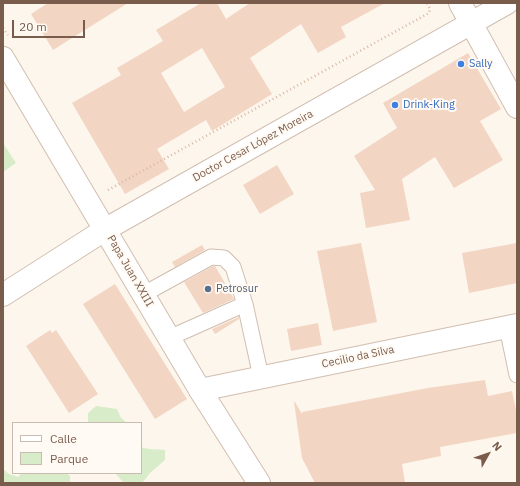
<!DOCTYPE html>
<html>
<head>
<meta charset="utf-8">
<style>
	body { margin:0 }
	#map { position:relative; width:520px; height:486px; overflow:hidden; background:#fdf6ec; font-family:"IBM Plex Sans",sans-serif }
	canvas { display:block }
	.frame { position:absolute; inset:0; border:4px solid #7a5c4d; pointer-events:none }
	.legend { position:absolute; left:12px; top:422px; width:130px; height:52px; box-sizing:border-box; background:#fffaf3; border:1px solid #cabbb1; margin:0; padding:5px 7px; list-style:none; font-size:12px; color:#7a5c4d }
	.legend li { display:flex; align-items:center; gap:8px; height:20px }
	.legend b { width:20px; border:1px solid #cabbb1 }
	.north { position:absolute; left:468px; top:434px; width:40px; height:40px; -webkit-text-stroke:3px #fffaf3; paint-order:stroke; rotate:50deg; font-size:11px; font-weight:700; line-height:16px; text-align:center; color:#7a5c4d }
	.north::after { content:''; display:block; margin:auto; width:14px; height:18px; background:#7a5c4d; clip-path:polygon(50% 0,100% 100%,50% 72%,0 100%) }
	.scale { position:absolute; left:12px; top:20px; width:73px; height:18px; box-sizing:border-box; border:2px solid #7a5c4d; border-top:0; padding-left:5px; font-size:12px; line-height:14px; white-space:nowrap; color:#7a5c4d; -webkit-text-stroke:3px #fffaf3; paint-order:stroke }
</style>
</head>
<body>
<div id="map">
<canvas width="520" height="486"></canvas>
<div class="frame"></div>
<ul class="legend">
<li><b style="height:5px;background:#fff"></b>Calle</li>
<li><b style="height:11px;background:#d8ecc9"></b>Parque</li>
</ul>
<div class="north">N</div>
<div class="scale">20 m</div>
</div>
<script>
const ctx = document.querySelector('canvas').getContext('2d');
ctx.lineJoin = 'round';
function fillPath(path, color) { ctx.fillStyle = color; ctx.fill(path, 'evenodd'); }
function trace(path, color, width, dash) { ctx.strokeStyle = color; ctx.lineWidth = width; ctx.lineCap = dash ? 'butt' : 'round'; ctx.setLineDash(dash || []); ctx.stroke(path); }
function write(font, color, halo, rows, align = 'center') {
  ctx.font = font + ' "IBM Plex Sans",sans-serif'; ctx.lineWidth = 4; ctx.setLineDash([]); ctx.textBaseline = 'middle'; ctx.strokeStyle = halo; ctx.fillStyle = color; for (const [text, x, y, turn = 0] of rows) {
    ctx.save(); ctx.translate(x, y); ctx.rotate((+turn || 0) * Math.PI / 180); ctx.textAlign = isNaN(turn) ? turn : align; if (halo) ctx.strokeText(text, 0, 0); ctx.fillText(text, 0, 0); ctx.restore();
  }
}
fillPath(new Path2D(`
	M3,143L16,163L3,172Z
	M96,406L117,409L121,418L127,423H88V413Z
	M141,447C148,450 158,449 165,450V460L150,473L144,481L141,483L123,482L115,473H141Z
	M3,469L9,474L18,477L22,473H66L70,476V483H3Z`), '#d8ecc9');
fillPath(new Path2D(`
	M48,3H128L53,50L31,14Z
	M201,3H217L226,19L250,3H385L341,27L346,37L318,53L301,24L250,58L272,94L212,131L206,120L157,149L169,169L125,194L72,103L121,75L117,68L163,41L156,30ZM202,48L225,87L184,112L161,73Z
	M468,53L501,109L480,121L503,160L454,188L435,157L402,179L410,220L366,228L360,193L375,190L354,156L397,128L383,103Z
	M277,165L294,194L260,214L243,185Z
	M361,243L377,322L333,331L317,251Z
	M517,243V283L469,293L462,253Z
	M202,245L205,250L175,267L172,262Z
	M213,266H215L234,299L203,313L184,282Z
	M115,284L187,399L155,419L83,304Z
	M239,317V319L215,334L212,329Z
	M318,323L322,345L291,351L287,329Z
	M50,330L52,333L56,330L98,394L69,413L26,346Z
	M485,380L488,396L512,391L517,415V433L440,447L441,456L402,464L405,483H315L302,458L294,402H295L302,414V412L428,388Z`), '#f3d5c3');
const service = new Path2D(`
	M144,294L211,257L224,258L233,267L245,304L261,377
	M507,327L517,375
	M169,338L245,304`);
const minor = new Path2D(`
	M460,3L517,107
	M106,229L507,3
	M200,390L517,325`);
const tertiary = new Path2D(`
	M3,58L200,390L259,483
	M3,295L106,229`);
trace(service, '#d1beb0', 17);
trace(minor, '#d1beb0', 24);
trace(tertiary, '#d1beb0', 24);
trace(new Path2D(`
	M3,28L8,35
	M108,190L429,13L430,9L427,3`), '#d9b8a5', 2.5, [1, 3]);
trace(service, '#fff', 15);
trace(minor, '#fff', 22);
trace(tertiary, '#fff', 22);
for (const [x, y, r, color] of [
	[461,64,4,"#3f7fe0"],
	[395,105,4,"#3f7fe0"],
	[208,289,4,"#5c6f8a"]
]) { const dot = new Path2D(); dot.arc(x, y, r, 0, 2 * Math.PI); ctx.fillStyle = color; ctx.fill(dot); trace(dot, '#fffaf3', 1.5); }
write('11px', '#366cbe', '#fffaf3', [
	["Sally",469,64],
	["Drink-King",403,105]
], 'left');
write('11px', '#7a5c4d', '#fffaf3', [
	["Doctor Cesar López Moreira",253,146,-29],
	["Papa Juan XXIII",130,271,60],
	["Cecilio da Silva",358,357,-12]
]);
write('11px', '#4e5e75', '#fffaf3', [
	["Petrosur",216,289]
], 'left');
</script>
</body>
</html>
